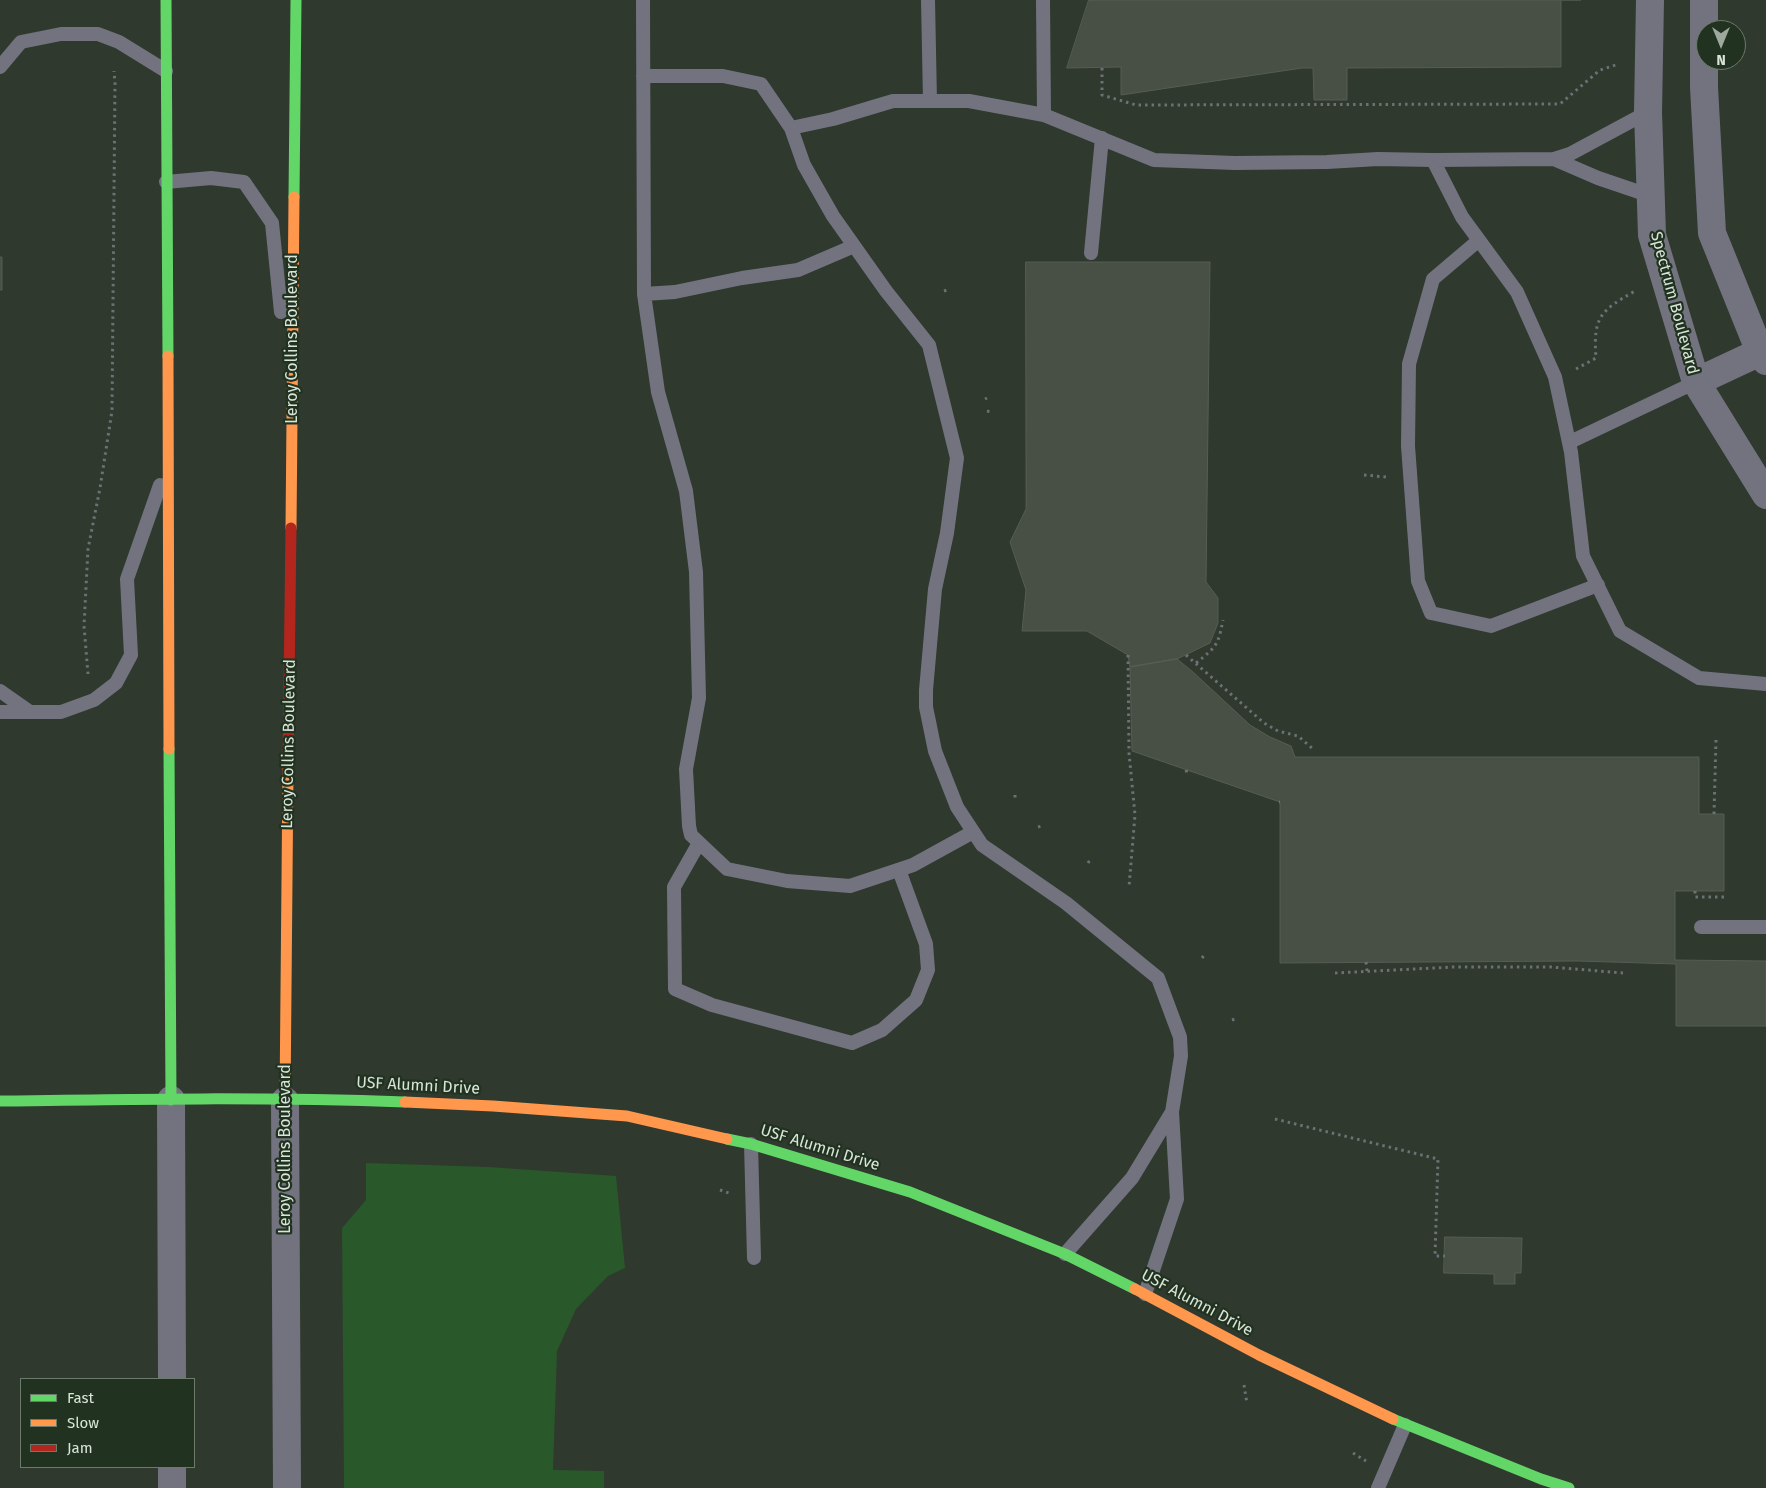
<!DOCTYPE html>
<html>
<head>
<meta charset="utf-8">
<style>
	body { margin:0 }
	#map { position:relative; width:1766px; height:1488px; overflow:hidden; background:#2f392e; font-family:"Fira Sans",sans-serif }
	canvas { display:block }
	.legend { position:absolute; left:20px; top:1378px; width:175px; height:90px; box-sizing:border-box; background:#213320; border:1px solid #6b7a6a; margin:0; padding:6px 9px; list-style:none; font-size:15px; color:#d9e5d9 }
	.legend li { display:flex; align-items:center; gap:10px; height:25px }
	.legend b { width:25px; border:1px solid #6b7a6a }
	.north { position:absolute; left:1696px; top:20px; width:50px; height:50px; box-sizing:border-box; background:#213320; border:1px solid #6b7a6a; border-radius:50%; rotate:180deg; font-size:14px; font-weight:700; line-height:20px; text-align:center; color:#d9e5d9 }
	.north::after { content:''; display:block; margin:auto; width:18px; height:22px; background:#9ea99d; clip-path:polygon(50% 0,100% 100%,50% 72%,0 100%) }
</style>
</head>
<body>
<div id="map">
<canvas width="1766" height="1488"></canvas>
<ul class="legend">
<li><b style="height:6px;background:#63d668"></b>Fast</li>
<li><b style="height:6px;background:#ff974d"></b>Slow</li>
<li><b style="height:6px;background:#b3261e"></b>Jam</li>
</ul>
<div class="north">N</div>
</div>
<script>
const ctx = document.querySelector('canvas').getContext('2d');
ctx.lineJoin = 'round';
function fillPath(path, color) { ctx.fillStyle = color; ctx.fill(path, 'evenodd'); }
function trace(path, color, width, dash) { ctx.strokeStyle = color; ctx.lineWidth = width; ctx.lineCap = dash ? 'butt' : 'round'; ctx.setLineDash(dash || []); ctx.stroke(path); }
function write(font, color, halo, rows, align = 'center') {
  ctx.font = font + ' "Fira Sans",sans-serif'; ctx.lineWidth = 4.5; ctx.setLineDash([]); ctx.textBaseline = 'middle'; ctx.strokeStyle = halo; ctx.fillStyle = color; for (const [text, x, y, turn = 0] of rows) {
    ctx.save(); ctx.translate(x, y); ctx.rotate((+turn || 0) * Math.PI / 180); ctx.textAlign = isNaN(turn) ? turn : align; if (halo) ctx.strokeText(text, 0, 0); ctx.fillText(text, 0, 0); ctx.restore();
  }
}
fillPath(new Path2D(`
	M366,1163L489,1167L616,1176L625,1268L608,1276L576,1309L557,1351L553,1470L604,1471V1488H344L342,1228L366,1200Z`), '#29582a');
const building = new Path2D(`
	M1089,0H1581H1561V67L1347,68V100H1314L1313,68H1302L1121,95V67L1067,68Z
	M0,257H2V290H0Z
	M1026,262H1210L1206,582L1218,598V623L1210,643L1177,659L1130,667L1128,655L1087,631H1022L1026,590L1010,542L1026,509Z
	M1177,659L1193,672L1250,725L1270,737L1291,746L1295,757H1699V814H1724V891H1675V960L1766,961V1026H1676V964L1578,961L1280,963V802L1132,751L1130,667Z
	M1445,1237L1522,1238L1521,1273H1515V1284H1494V1274L1444,1273Z`);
fillPath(building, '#485046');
trace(building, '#555d54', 1);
trace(new Path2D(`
	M1102,68V95L1136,105L1560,104L1600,70L1619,64
	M944,291L947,290
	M1576,369L1596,358C1593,317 1600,311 1635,291
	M985,399L987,398
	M987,411L991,412
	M1364,475L1386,477
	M1128,655L1129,753L1135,815L1129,887
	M1186,655L1264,723L1278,731L1298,736L1313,749
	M1196,663C1216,647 1218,646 1223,620
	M88,674L84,626L88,549L100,488L112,411L115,83L114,71
	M1186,770L1187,773
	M1015,795V799
	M1279,802H1280
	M1714,814L1716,740
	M1038,827L1042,826
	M1088,863L1090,860
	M1695,891V897H1728
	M1202,958L1205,954
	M1366,962L1367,971
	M1335,973L1454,967H1551L1623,973
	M1232,1020L1235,1019
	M1275,1119L1438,1159L1435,1256H1445
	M720,1190L729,1193
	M1244,1385L1247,1404
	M1353,1453L1366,1461`), '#6d7074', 3, [2.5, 4]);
trace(new Path2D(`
	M643,0L644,294
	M928,0L930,101
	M1043,0L1044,115
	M0,67L21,42L61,34H98L119,42L166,71
	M643,76H723L761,84L791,128L804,165L833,216L886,291L929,345L957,458L947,533L935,589L926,690V707L935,751L957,807L982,845L1066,903L1158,978L1180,1037L1181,1056L1172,1112L1177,1199L1145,1294
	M791,128L833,119L893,101H969L1044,115L1154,160L1235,163L1327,162L1378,159L1433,160L1462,217L1517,292L1555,377L1571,452L1583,556L1620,631L1699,678L1766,684
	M1554,159L1598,178L1651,196
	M1433,160L1554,159L1570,154L1648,112
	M166,182L211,178L244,182L272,223L281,312
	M1479,240L1433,279L1409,364L1408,446L1418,581L1431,613L1491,626L1598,585
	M854,246L798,270L742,278L675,292L644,294L658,392L686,491L696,572L699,698L686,769L689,826L691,835L727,869L787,881L850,886L913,865L973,832
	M1091,253L1102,138
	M1570,442L1696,382
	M0,691L30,712
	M0,712H61L94,700L116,683L131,655L127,579L160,485
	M699,843L674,887L675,989L712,1005L852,1043L882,1030L916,1000L928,970L926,944L899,870
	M1701,927H1766
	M751,1144L754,1258
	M1065,1254L1132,1178L1172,1112
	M1378,1488L1405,1425`), '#737380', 14);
trace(new Path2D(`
	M1650,0L1648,112L1652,235L1696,382L1766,495
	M1704,0V87L1712,233L1760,352L1766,361
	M1696,382L1760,352
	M171,1100L172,1379
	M285,1101L287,1488
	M172,1467V1488`), '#737380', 28);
trace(new Path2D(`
	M166,0L168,356
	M294,197L296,0
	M169,749L171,1100
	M0,1101C135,1099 270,1097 405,1102
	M727,1139L751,1144L910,1192L1065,1254L1135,1289
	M1393,1419L1541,1479L1569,1488`), '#63d668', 11);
trace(new Path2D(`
	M168,356L169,749
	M291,528L294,197
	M285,1101L288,769
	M405,1102L493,1106L627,1116L727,1139
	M1135,1289L1259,1355L1393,1419`), '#ff974d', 11);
trace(new Path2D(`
	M288,769L291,528`), '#b3261e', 11);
write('16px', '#d9e5d9', '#213320', [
	["Spectrum Boulevard",1674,303,75],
	["Leroy Collins Boulevard",293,339,-90],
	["Leroy Collins Boulevard",289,744,-89],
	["USF Alumni Drive",418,1086,3],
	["USF Alumni Drive",820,1148,17],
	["Leroy Collins Boulevard",286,1149,-90],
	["USF Alumni Drive",1197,1303,28]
]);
</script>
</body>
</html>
